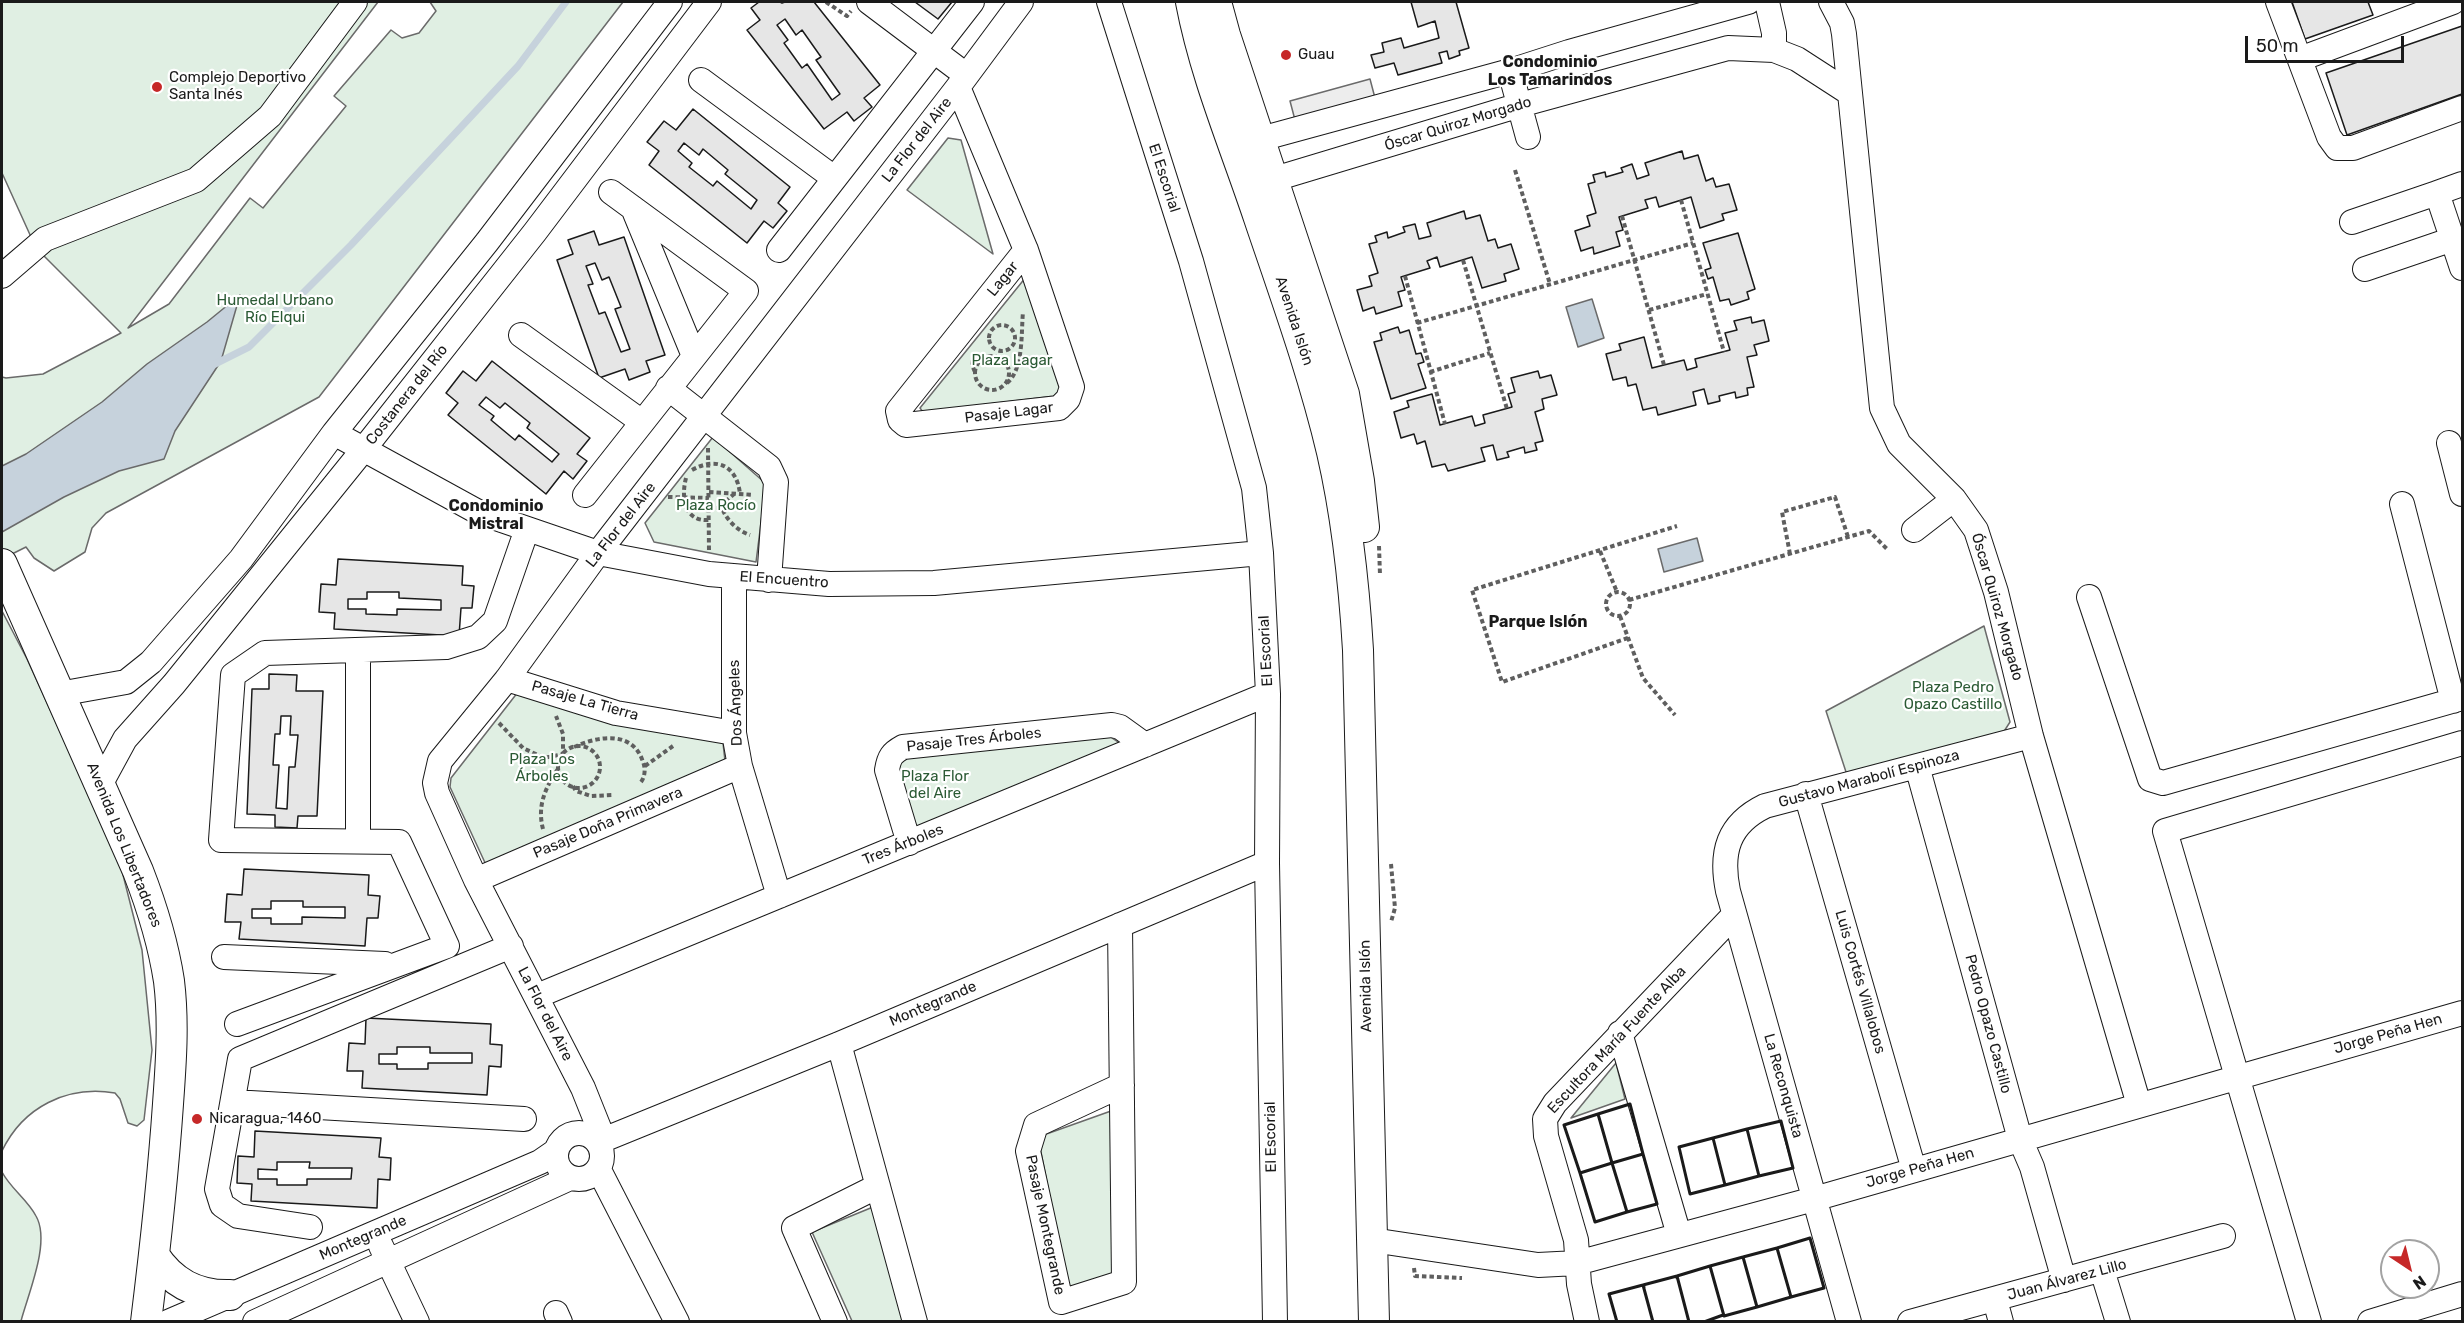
<!DOCTYPE html>
<html>
<head>
<meta charset="utf-8">
<style>
	body { margin:0 }
	#map { position:relative; width:2464px; height:1323px; overflow:hidden; background:#fff; font-family:Rubik,sans-serif }
	canvas { display:block }
	.frame { position:absolute; inset:0; border:3px solid #1a1a1a; pointer-events:none }
	.north { position:absolute; left:2380px; top:1239px; width:60px; height:60px; box-sizing:border-box; background:#fff; border:2px solid #a3a3a3; border-radius:50%; rotate:145deg; font-size:16px; font-weight:700; line-height:24px; text-align:center; color:#1a1a1a }
	.north::after { content:''; display:block; margin:auto; width:21px; height:27px; background:#c62828; clip-path:polygon(50% 0,100% 100%,50% 72%,0 100%) }
	.scale { position:absolute; left:2245px; top:36px; width:159px; height:27px; box-sizing:border-box; border:3px solid #1a1a1a; border-top:0; padding-left:8px; font-size:18px; line-height:21px; white-space:nowrap; color:#1a1a1a; -webkit-text-stroke:4px #fff; paint-order:stroke }
</style>
</head>
<body>
<div id="map">
<canvas width="2464" height="1323"></canvas>
<div class="frame"></div>
<div class="north">N</div>
<div class="scale">50 m</div>
</div>
<script>
const ctx = document.querySelector('canvas').getContext('2d');
ctx.lineJoin = 'round';
function fillPath(path, color) { ctx.fillStyle = color; ctx.fill(path, 'evenodd'); }
function trace(path, color, width, dash) { ctx.strokeStyle = color; ctx.lineWidth = width; ctx.lineCap = dash ? 'butt' : 'round'; ctx.setLineDash(dash || []); ctx.stroke(path); }
function write(font, color, halo, rows, align = 'center') {
  ctx.font = font + ' Rubik,sans-serif'; ctx.lineWidth = 4.5; ctx.setLineDash([]); ctx.textBaseline = 'middle'; ctx.strokeStyle = halo; ctx.fillStyle = color; for (const [text, x, y, turn = 0] of rows) {
    ctx.save(); ctx.translate(x, y); ctx.rotate((+turn || 0) * Math.PI / 180); ctx.textAlign = isNaN(turn) ? turn : align; if (halo) ctx.strokeText(text, 0, 0); ctx.fillText(text, 0, 0); ctx.restore();
  }
}
const green = new Path2D(`
	M2,2H378L128,328L169,304L250,198L263,208L346,106L334,96L391,30L402,38L419,33L436,11L430,2H623L319,397L106,513L92,528L85,552L54,571L34,558L26,547L2,559V377L6,378L43,374L121,333L36,248L2,173Z
	M948,138L961,140L993,254L907,190Z
	M1026,277L1062,389L1055,396L923,412L920,408Z
	M713,437L764,482L765,491L756,562L654,542L645,523Z
	M2,611L27,659L120,863L142,950L152,1050L144,1120L137,1126L128,1123L120,1099L115,1093C67,1085 23,1107 2,1151Z
	M1984,626L2010,722L2003,733L1847,775L1826,711Z
	M518,692L723,743L725,761L487,867L450,787L451,778Z
	M1109,736L1121,744L920,827L913,825L898,770L903,757Z
	M1616,1063L1625,1099L1571,1118Z
	M1111,1111L1114,1278L1068,1290L1038,1137Z
	M2,1172C11,1189 27,1199 36,1216C51,1242 28,1294 21,1321H2Z
	M873,1207L903,1321H852L812,1232Z`);
fillPath(green, '#e0efe3');
trace(green, '#6a6a6a', 1.5);
const parking = new Path2D(`
	M1370,79L1375,98L1295,120L1290,101Z`);
fillPath(parking, '#ededed');
trace(parking, '#6a6a6a', 1.5);
const water = new Path2D(`
	M240,295L221,361L175,431L164,459L119,471L64,497L2,532V466L26,454L102,402L147,364L207,322Z
	M1592,299L1604,338L1578,347L1566,307Z
	M1697,538L1703,561L1664,572L1658,549Z`);
fillPath(water, '#c6d2dc');
trace(water, '#6a6a6a', 1.5);
trace(new Path2D(`
	M215,364L249,347L351,245L518,66L566,2`), '#c6d2dc', 7);
const building = new Path2D(`
	M759,2H780L782,3L785,2H814L880,85L864,98L872,107L854,121L847,112L824,129L747,30L760,20L751,8ZM785,19L796,35L802,30L821,57L816,60L840,94L832,100L807,64L802,68L784,43L788,40L777,25Z
	M915,2H952L938,19Z
	M1411,2H1456L1469,48L1459,51L1460,55L1449,59L1447,51L1439,53L1442,63L1398,75L1394,63L1375,68L1371,55L1384,52L1382,43L1401,38L1404,48L1439,38L1435,21L1418,27Z
	M2292,2H2368L2373,15L2305,39Z
	M2462,26V94L2347,135L2326,73Z
	M693,109L790,187L778,203L787,211L773,228L764,221L747,243L649,165L659,151L647,142L664,121L676,130ZM684,143L699,155L703,149L728,170L725,174L757,200L751,209L717,181L713,186L689,167L692,163L678,151Z
	M1682,151L1684,159L1698,155L1706,181L1713,178L1716,187L1729,184L1737,210L1722,214L1724,220L1700,228L1691,197L1659,207L1656,197L1645,200L1648,208L1619,217L1623,230L1616,232L1620,246L1594,254L1593,247L1581,251L1575,231L1590,226L1587,216L1596,213L1588,184L1595,182L1593,175L1605,172L1606,177L1623,172L1621,168L1632,164L1637,179L1649,175L1645,163Z
	M1464,211L1466,219L1480,215L1488,241L1495,239L1498,248L1511,244L1519,269L1504,274L1506,281L1482,288L1472,257L1440,267L1437,257L1427,261L1430,268L1401,277L1405,290L1398,292L1402,306L1376,314L1374,307L1363,311L1357,290L1372,286L1369,276L1378,273L1369,244L1377,242L1375,236L1387,232L1388,238L1405,232L1403,227L1415,224L1419,239L1431,236L1427,223Z
	M594,231L599,245L624,237L665,355L646,361L650,372L629,380L625,369L599,378L557,260L573,254L568,240ZM595,263L602,280L609,277L621,307L615,309L630,349L621,352L605,312L599,314L588,285L593,284L586,266Z
	M1738,233L1755,289L1747,292L1749,299L1731,305L1729,299L1720,301L1713,277L1708,279L1705,270L1711,268L1703,243Z
	M1751,317L1752,323L1764,320L1769,341L1754,345L1757,355L1747,357L1754,387L1747,388L1748,395L1736,398L1735,392L1719,396L1720,401L1708,404L1704,389L1693,392L1696,405L1658,415L1656,407L1643,410L1636,384L1628,386L1626,377L1613,380L1606,354L1621,350L1619,344L1644,337L1652,368L1684,360L1687,370L1697,367L1695,359L1730,350L1725,333L1737,330L1734,321Z
	M1398,327L1400,333L1409,330L1416,354L1421,353L1424,362L1418,364L1426,388L1391,399L1374,342L1382,340L1380,333Z
	M492,361L590,438L577,454L587,461L573,479L564,471L546,494L448,415L458,403L446,393L463,371L476,381ZM486,397L500,408L505,403L530,423L527,428L559,454L552,462L519,435L515,440L491,420L494,416L479,405Z
	M1538,371L1540,378L1551,375L1557,395L1542,399L1544,409L1535,412L1543,441L1535,443L1537,450L1525,453L1524,447L1507,452L1509,457L1497,460L1493,445L1481,448L1485,461L1448,471L1445,464L1432,467L1425,441L1417,444L1414,434L1401,438L1394,412L1409,407L1407,401L1432,394L1440,425L1472,416L1475,426L1485,423L1483,415L1512,407L1508,394L1515,392L1511,378Z
	M338,559L463,566L462,585L474,586L472,608H461L459,636L334,629L335,613L319,612L321,584L336,585ZM367,592H399V598L441,600V610L397,609V615L366,614V609H348V599H367Z
	M269,674L297,675L296,691H323L317,816H298L297,828L275,827V815L247,814L252,689H269ZM281,716H291L290,735H298L295,767H289L287,809L276,808L279,765H273L275,734H280Z
	M244,869L369,875L368,895L380,896L378,918H367L365,946L239,939L241,922H225L227,894L242,895ZM271,901H303V907H345V918L302,917V924H271V918H252V909H271Z
	M366,1018L491,1024L490,1044L502,1045L501,1067L489,1066L487,1095L362,1088L363,1071H347L349,1043L365,1044ZM397,1047H430V1053H472V1063H428V1069H397V1064H379V1054H397Z
	M255,1131L381,1138L379,1157L391,1158L390,1180L378,1179L377,1208L251,1201L252,1184L237,1183L238,1156L254,1157ZM277,1162H310L309,1168H352L351,1179H307V1185H277V1179H258V1169L277,1170Z`);
fillPath(building, '#e6e6e6');
trace(building, '#1a1a1a', 1.5);
const minor = new Path2D(`
	M869,2L966,75
	M1021,2L958,87L598,553L507,679L440,761L435,783L437,793L476,880L583,1088L599,1128L598,1142L839,1044L1267,863
	M1109,2L1191,261L1254,488L1261,553L1268,694L1267,863L1275,1322
	M1767,2L1774,33V50
	M1831,2L1842,23L1844,34L1882,408L1899,444L1954,499L1976,530L1996,592L2031,736L2139,1105
	M2278,2L2329,137L2337,148H2353L2462,108
	M2300,59L2453,2
	M1510,71L1528,137
	M701,80L834,178
	M958,87L1026,250L1072,387L1068,399L1059,408L906,425L900,420L898,411L1026,250
	M1242,144L1510,71L1569,52L1748,2
	M1258,184L1520,105L1728,48L1774,50L1797,59L1848,92
	M2437,193L2462,184
	M633,208L694,356
	M2352,222L2437,193L2462,268
	M779,250L972,2
	M2365,269L2453,239
	M2,276L45,239L196,180L270,116L355,2
	M521,335L642,422
	M668,388L769,467L776,482L769,580
	M334,433L478,512L598,553L709,574L829,584L934,583L1261,553
	M2449,443L2462,494
	M585,495L746,291L611,192
	M2402,504L2453,701
	M1914,530L1954,499
	M734,577V733L740,766L779,896
	M2089,597L2150,779L2163,783L2462,698
	M507,679L616,713L734,733
	M59,694L126,682L151,662L241,559L334,433L487,242L670,2
	M1917,766L2020,1139L2032,1167L2064,1280
	M100,785L125,739L174,684L363,450L535,232L709,2
	M1806,794L1914,1170
	M358,841V650
	M909,843L887,770C889,757 892,753 903,747L1112,725L1120,727L1145,745
	M476,880L740,766
	M1120,925C1122,1044 1123,1163 1124,1282L1061,1302L1028,1151L1036,1125L1122,1085
	M224,957L385,964
	M537,996L1268,694
	M237,1024L447,946L399,842L221,840L233,675L265,653L446,647L478,637L495,621L527,529
	M1620,1033L1679,1235
	M839,1044L915,1322
	M233,1102L524,1119
	M556 1156a23 23 0 1 1 46 0a23 23 0 1 1-46 0Z
	M599,1170L677,1322
	M310,1227L238,1216L222,1205L217,1189L240,1059L511,946
	M1372,1240L1538,1265L1577,1263L1814,1199L2462,1013
	M381,1246L417,1322
	M2102,1270L2118,1322
	M1995,1300L2001,1322
	M556,1313L560,1322
	M168,1322L540,1162L556,1151
	M255,1322L570,1178
	M835,1322L794,1228L878,1186
	M1587,1322L1579,1284L1576,1240L1546,1136L1545,1119L1555,1103L1734,915
	M1849,1322L1728,891C1720,852 1728,824 1765,806L2031,736
	M1910,1322L2223,1236
	M2309,1322L2165,831L2462,743
	M2370,1322L2462,1294`);
const major = new Path2D(`
	M1191,2C1205,76 1235,146 1259,218C1285,295 1313,372 1332,452C1347,517 1354,583 1358,650L1374,1322
	M1216,2L1225,35L1344,394L1359,481L1364,527
	M2,564L138,871C152,907 163,942 169,981C174,1022 171,1063 168,1104C163,1177 155,1249 146,1322
	M154,1255C172,1283 197,1296 230,1295`);
trace(minor, '#1a1a1a', 26);
trace(major, '#1a1a1a', 32);
trace(new Path2D(`
	M826,2L847,16L851,11
	M1515,170L1550,284
	M1681,200L1724,352
	M1622,216L1664,365
	M1463,260L1507,409
	M1405,276L1445,424
	M1649,310L1707,294
	M1417,323L1693,243
	M989 338a13 13 0 1 1 26 0a13 13 0 1 1-26 0Z
	M974,353L972,365L975,372
	M975 373a17 17 0 1 1 34 0a17 17 0 1 1-34 0Z
	M1430,372L1490,353
	M1007,383C1024,369 1021,332 1023,312
	M708,448L709,552
	M692,470C717,456 737,466 740,494
	M686,478C681,497 684,522 709,520
	M709,492L753,495
	M668,497L709,498
	M709,508H722C727,521 738,531 750,535
	M722,508L724,503L734,494
	M1379,546L1380,575
	M1600,551L1617,592
	M1790,554L1782,512L1835,497L1848,537
	M1606 604a12 12 0 1 1 24 0a12 12 0 1 1-24 0Z
	M1629,600L1869,531L1888,550
	M1620,616L1643,678L1675,715
	M1628,638L1502,682L1472,590L1677,526
	M499,723L523,748L544,758L563,754V734L556,716
	M558 767a21 21 0 1 1 42 0a21 21 0 1 1-42 0Z
	M574,747C598,736 633,730 643,762C646,769 645,779 639,784
	M645,766L673,746
	M573,786L576,791L591,796L614,795
	M543,829C537,806 545,788 558,769
	M1391,864L1395,908L1391,922
	M1414,1268L1415,1276L1462,1278`), '#5f5f5f', 4, [4.5, 3]);
trace(minor, '#fff', 24);
trace(major, '#fff', 30);
trace(new Path2D(`
	M1630,1104L1643,1154L1612,1163L1598,1114Z
	M1598,1114L1612,1163L1580,1173L1564,1125Z
	M1781,1121L1793,1168L1759,1176L1747,1129Z
	M1747,1129L1759,1176L1725,1185L1713,1138Z
	M1713,1138L1725,1185L1690,1194L1679,1147Z
	M1643,1154L1657,1204L1627,1212L1612,1163Z
	M1612,1163L1627,1212L1595,1222L1580,1173Z
	M1810,1238L1824,1288L1791,1297L1777,1248Z
	M1777,1248L1791,1297L1757,1307L1743,1257Z
	M1743,1257L1757,1307L1724,1316L1710,1266Z
	M1617,1322L1609,1294L1643,1285L1644,1287
	M1653,1322L1643,1285L1677,1276V1278
	M1689,1322L1677,1276L1710,1266
	M1704,1322L1723,1315`), '#1a1a1a', 3);
for (const [x, y, r, color] of [
	[1286,55,6,"#c62828"],
	[157,87,6,"#c62828"],
	[197,1119,6,"#c62828"]
]) { const dot = new Path2D(); dot.arc(x, y, r, 0, 2 * Math.PI); ctx.fillStyle = color; ctx.fill(dot); trace(dot, '#fff', 2); }
write('15px', '#1a1a1a', '#fff', [
	["Guau",1298,55],
	["Complejo Deportivo",169,78],
	["Santa Inés",169,95],
	["Nicaragua, 1460",209,1119]
], 'left');
write('15px', '#1a1a1a', '#fff', [
	["Óscar Quiroz Morgado",1458,124,-17],
	["La Flor del Aire",917,140,-52],
	["El Escorial",1164,178,72],
	["Lagar",1003,279,-51],
	["Avenida Islón",1294,321,72],
	["Costanera del Río",407,395,-52],
	["Pasaje Lagar",1009,413,-7],
	["La Flor del Aire",621,525,-52],
	["El Encuentro",784,580,4],
	["Óscar Quiroz Morgado",1997,607,74],
	["El Escorial",1266,651,-93],
	["Pasaje La Tierra",585,701,16],
	["Dos Ángeles",736,703,-92],
	["Pasaje Tres Árboles",974,740,-6],
	["Gustavo Marabolí Espinoza",1869,779,-15],
	["Pasaje Doña Primavera",608,823,-23],
	["Avenida Los Libertadores",124,845,68],
	["Tres Árboles",903,845,-22],
	["Luis Cortés Villalobos",1860,982,74],
	["Avenida Islón",1366,986,-91],
	["Montegrande",933,1004,-23],
	["La Flor del Aire",545,1014,63],
	["Pedro Opazo Castillo",1988,1024,75],
	["Jorge Peña Hen",2388,1034,-16],
	["Escultora María Fuente Alba",1617,1040,-47],
	["La Reconquista",1783,1086,74],
	["El Escorial",1271,1137,-91],
	["Jorge Peña Hen",1920,1168,-16],
	["Pasaje Montegrande",1045,1225,78],
	["Montegrande",363,1238,-23],
	["Juan Álvarez Lillo",2067,1280,-15]
]);
write('15px', '#2b5a34', '#fff', [
	["Humedal Urbano",275,301],
	["Río Elqui",275,318],
	["Plaza Lagar",1012,361],
	["Plaza Rocío",716,506],
	["Plaza Pedro",1953,688],
	["Opazo Castillo",1953,705],
	["Plaza Los",542,760],
	["Árboles",542,777],
	["Plaza Flor",935,777],
	["del Aire",935,794]
]);
write('bold 16px', '#1a1a1a', '#fff', [
	["Condominio",1550,62],
	["Los Tamarindos",1550,80],
	["Condominio",496,506],
	["Mistral",496,524],
	["Parque Islón",1538,622]
]);
</script>
</body>
</html>
